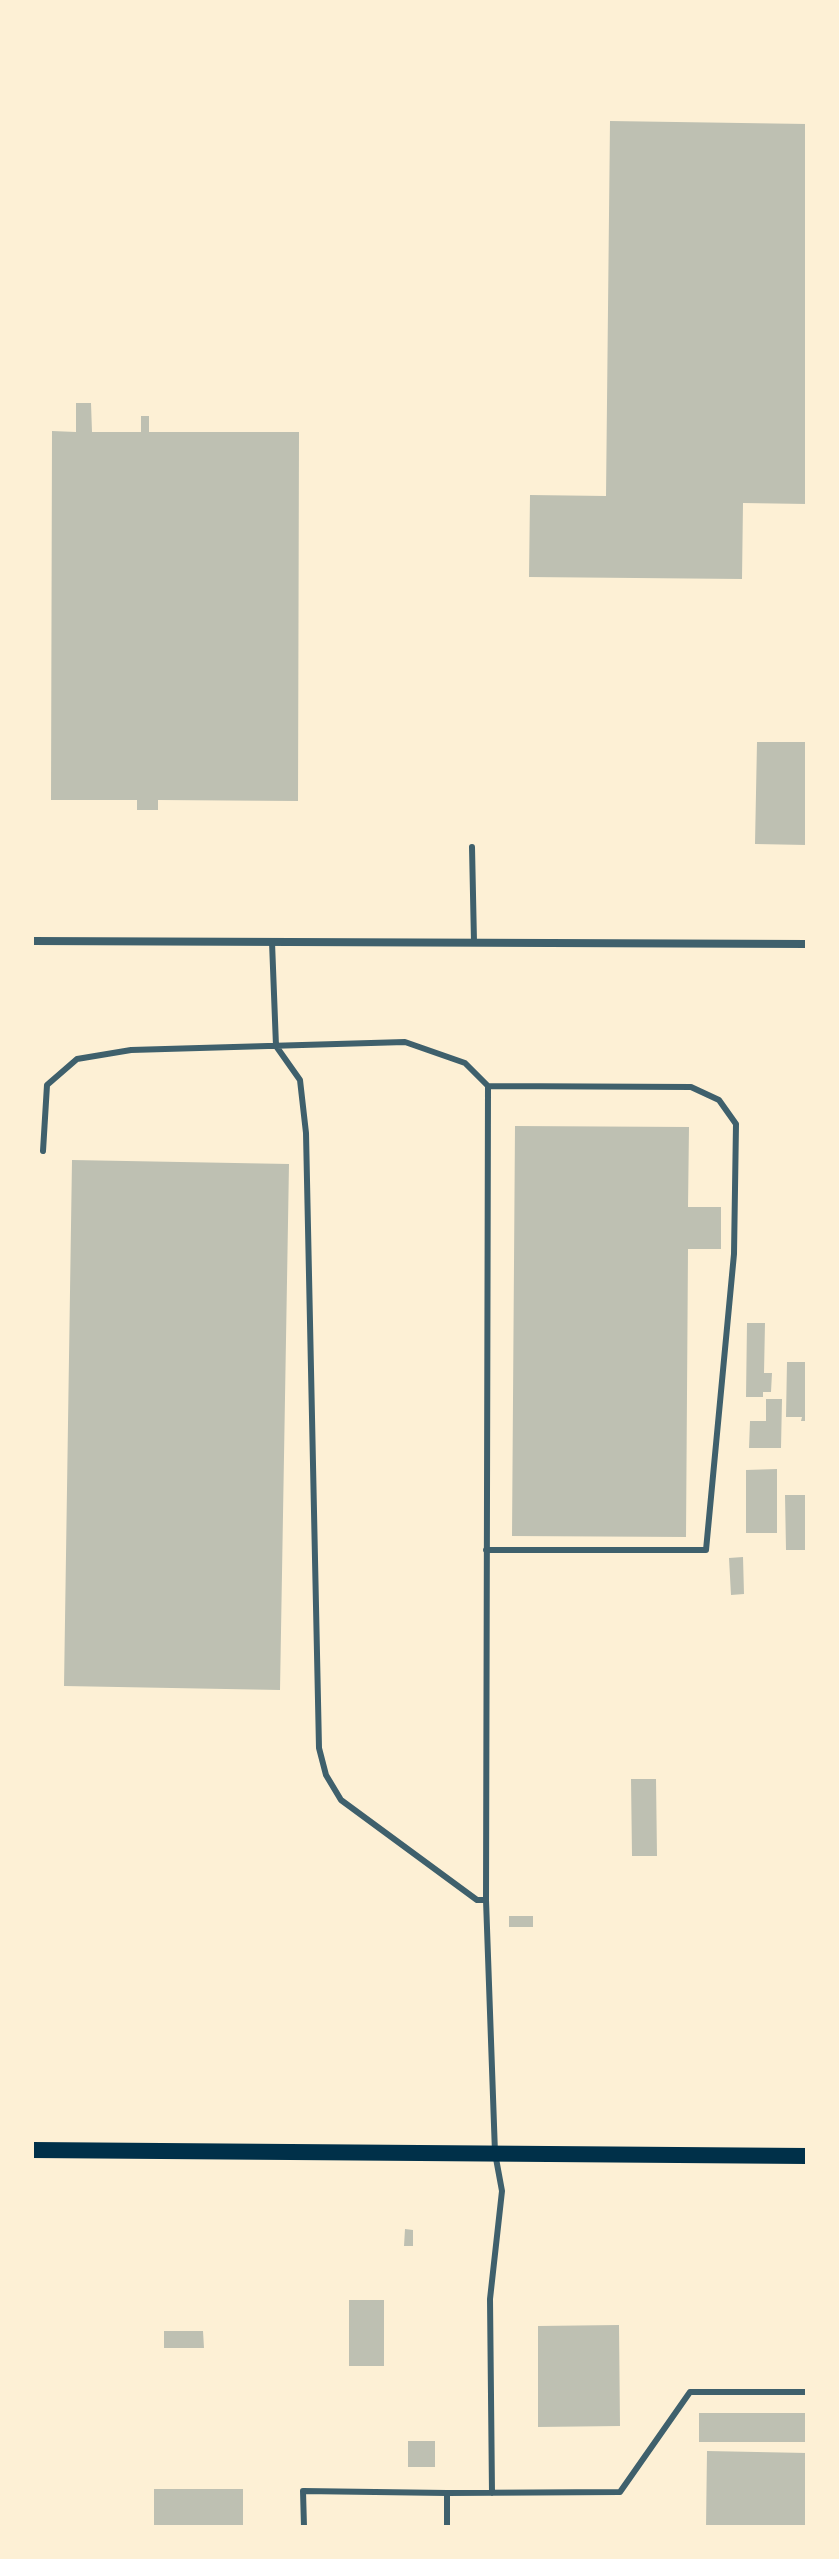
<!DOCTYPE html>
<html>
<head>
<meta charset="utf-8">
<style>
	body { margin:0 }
	#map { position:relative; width:839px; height:2559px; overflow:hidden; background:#fdf0d5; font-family:"Public Sans",sans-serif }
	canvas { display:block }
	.frame { position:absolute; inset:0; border:34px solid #fdf0d5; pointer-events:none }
</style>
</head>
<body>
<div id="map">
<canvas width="839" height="2559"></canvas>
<div class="frame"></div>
</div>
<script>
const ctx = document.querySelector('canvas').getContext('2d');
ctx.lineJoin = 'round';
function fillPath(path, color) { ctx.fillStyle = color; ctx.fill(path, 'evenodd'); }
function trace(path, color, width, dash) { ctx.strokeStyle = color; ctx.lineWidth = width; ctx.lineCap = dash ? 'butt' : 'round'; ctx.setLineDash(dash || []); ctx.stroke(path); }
fillPath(new Path2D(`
	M610,121L807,124V504L743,503L742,579L529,577L530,495L606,496Z
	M76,403H91L92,432H141V416H149V432H299L298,801L158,800V810H137V800H51L52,431L76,432Z
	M757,742H807V845L755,844Z
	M515,1126L689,1127L688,1207H721V1249H688L686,1537L512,1536Z
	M72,1160L289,1164L280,1690L64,1686Z
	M747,1323H765L764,1373H772L771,1392H763V1397H746Z
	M787,1362H807V1421H801L802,1417H786Z
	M766,1399H782L781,1448H749L750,1421H766Z
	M777,1469V1533H746V1470Z
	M785,1495H807V1550H786Z
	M743,1557L744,1594L731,1595L729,1558Z
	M631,1779H656L657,1856H632Z
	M509,1916H533V1927H509Z
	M405,2229L413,2230V2246H404Z
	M349,2300H384V2366H349Z
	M619,2325L620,2426L538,2427V2326Z
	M164,2331H203L204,2348H164Z
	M699,2413H807V2442H699Z
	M408,2441H435V2467H408Z
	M707,2451L807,2453V2527H706Z
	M154,2489H243V2527H154Z`), '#bec0b2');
trace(new Path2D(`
	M472,847L474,942
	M272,942L276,1046L300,1080L306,1133L319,1748L326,1775L341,1800L477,1900H486L488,1086
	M43,1151L47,1085L77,1059L131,1050L405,1042L465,1063L488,1086L691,1087L719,1100L736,1124L734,1254L706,1550H486
	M486,1900L495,2153L502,2191L490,2299L492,2493
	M447,2493L620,2492L690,2392H807
	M304,2527L303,2491L447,2493V2527`), '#3f606c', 6);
trace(new Path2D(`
	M32,941L807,944`), '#3f606c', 8);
trace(new Path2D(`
	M32,2150L807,2156`), '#003049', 16);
</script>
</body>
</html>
